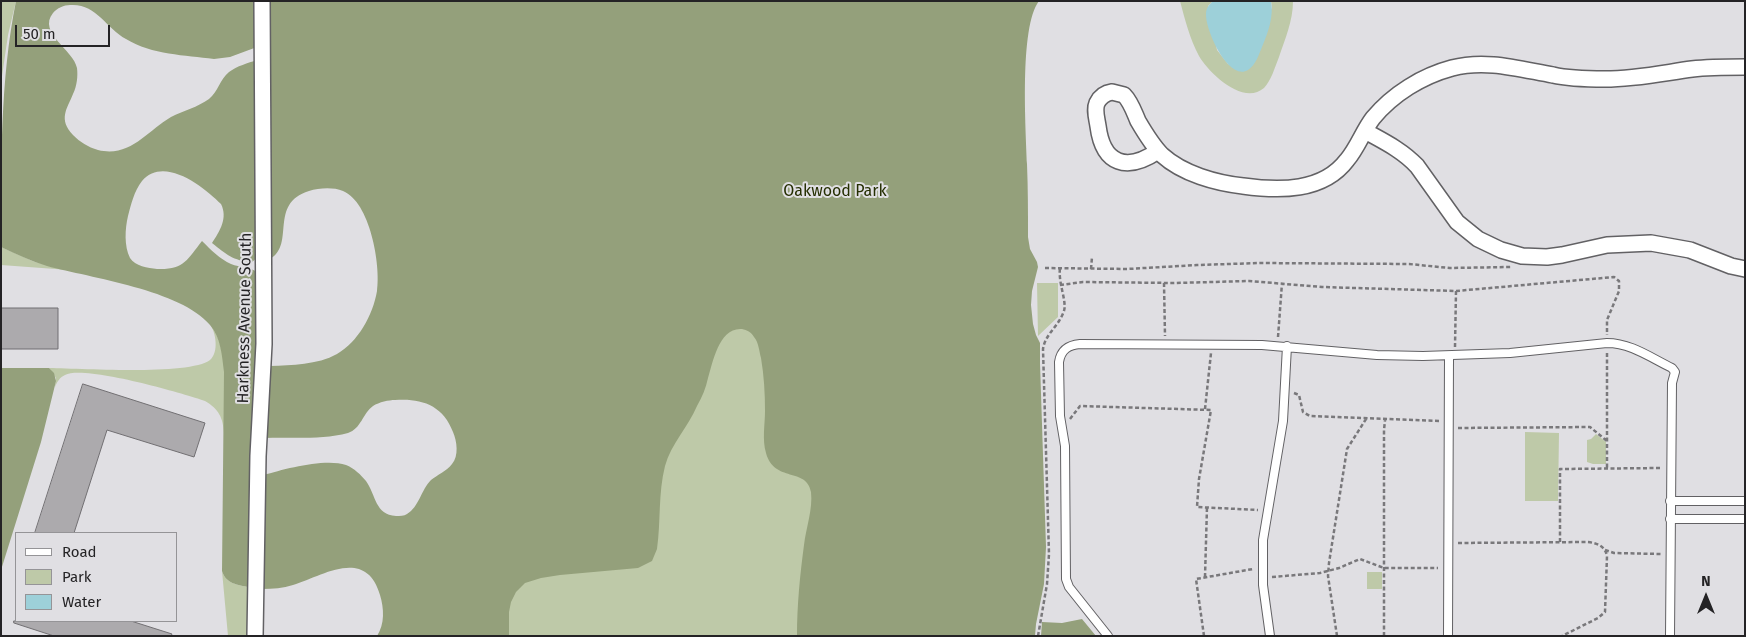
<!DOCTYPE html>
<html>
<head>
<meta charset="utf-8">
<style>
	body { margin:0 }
	#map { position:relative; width:1746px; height:637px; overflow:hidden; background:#e0dfe3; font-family:"Fira Sans",sans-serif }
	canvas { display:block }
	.frame { position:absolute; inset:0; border:2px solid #242325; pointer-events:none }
	.legend { position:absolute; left:15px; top:532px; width:162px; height:90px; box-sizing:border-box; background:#e0dfe3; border:1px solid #959497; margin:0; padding:6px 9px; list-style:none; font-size:15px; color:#242325 }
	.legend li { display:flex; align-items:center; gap:10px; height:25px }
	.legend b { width:25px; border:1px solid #959497 }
	.north { position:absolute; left:1681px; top:572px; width:50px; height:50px; -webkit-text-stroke:4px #e0dfe3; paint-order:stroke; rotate:0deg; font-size:14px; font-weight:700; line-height:20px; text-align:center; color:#242325 }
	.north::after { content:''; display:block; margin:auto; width:18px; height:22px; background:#242325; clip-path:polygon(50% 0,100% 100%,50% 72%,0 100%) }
	.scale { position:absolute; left:15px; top:25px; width:95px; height:22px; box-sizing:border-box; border:2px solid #242325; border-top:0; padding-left:6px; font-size:15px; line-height:18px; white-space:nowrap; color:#242325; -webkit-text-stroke:4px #e0dfe3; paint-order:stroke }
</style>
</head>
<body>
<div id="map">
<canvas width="1746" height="637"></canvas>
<div class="frame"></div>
<ul class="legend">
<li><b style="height:6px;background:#fff"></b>Road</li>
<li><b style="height:14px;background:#bec9a8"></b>Park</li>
<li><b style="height:14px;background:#9dd0d9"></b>Water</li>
</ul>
<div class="north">N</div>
<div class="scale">50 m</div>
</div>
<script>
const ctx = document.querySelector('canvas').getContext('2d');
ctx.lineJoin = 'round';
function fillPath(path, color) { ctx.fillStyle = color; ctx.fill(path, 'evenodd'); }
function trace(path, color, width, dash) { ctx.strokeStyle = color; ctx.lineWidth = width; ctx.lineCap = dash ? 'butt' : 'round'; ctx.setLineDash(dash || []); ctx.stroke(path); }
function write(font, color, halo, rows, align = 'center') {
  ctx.font = font + ' "Fira Sans",sans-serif'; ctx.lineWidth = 4; ctx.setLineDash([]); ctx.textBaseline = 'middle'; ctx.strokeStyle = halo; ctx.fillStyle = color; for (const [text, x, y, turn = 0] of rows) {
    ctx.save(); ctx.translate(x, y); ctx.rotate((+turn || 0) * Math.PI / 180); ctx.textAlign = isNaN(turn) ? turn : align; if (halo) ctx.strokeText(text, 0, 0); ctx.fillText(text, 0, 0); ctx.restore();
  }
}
fillPath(new Path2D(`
	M1,1H16L8,35L1,83Z
	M645,1L1024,636H473V558Z
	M1180,1H1213L1208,6L1217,50L1228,64L1245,71L1272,7L1271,1H1293C1293,21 1285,39 1279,57C1275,67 1271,81 1264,88C1243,106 1209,73 1199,56C1190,39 1185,20 1180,1Z
	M1,247L35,262L69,270L1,265Z
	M1037,283H1058V317L1038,336Z
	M210,324C231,351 224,401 224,433C223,418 219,409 205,401C181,393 85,365 65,375C60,377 57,382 55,387L56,378L49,368H46C77,368 189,376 210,360C219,352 216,333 210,324Z
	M1525,432L1559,433L1558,501H1525Z
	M1596,434L1606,442V464H1593L1587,462V440L1591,439Z
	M222,571C226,584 238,585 249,587V636H228Z
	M1367,572H1382V589H1367Z`), '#bec9a8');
fillPath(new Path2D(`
	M16,1H257V47L230,57L214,59C185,55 152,55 126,39C106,28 96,3 70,5C64,5 57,8 53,13C37,33 74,50 77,68C78,76 77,86 73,94C67,109 58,119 73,135C80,142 88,147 98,150C130,158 147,131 171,117C183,111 198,107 209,99C218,92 220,79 229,72C237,66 248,63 257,60L258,257L252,262C233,261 226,254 212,243C220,231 228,218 221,204C204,187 164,155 142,181C134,191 131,205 128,216C125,229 124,246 130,258C135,266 148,268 157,269C184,270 187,260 202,241C211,250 220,259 231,264C240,268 250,266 258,273V336L249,587C238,585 226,584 222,571L224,372C222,356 221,338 210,325C181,290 91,278 47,266C31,261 16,254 1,247C1,166 0,80 16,1Z
	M269,1H1039C1019,27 1026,130 1027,164C1028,188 1028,213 1028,237L1030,249L1037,262L1038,267L1032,291L1031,305L1033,324L1036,335L1040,343V363L1046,547L1044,584L1036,624L1035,636H797C797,605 800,575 804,545C806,528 813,509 811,492C807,467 774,483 766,453C762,439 765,425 765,411C765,393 764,376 761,358C759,351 759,343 754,337C751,332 747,330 742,329C719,327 713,362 708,378C706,388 702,397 697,406C688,427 671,444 665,466C658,494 661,521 657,549L652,561L638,568L560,575L541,578L525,583L516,592L511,602L509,612V636H377C385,624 384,608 380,595C366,546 322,576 293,585C283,588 273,589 262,589L264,475C284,469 325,458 346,465C354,468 361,475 366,481C376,495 375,515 396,516C400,516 404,516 407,514C419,507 421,490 431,480C437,475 447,471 452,464C459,456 457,441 453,432C443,405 421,398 395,400C389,400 379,402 373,406C363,413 361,429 348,433C322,440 292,437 265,438L270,366C292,365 317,365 337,354C358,342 373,315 377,291C381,265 370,202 343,191C333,187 319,188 309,191C268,204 296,244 270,259Z
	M1,368H49L54,373L56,381L41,442L1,570Z
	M1082,619L1096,636H1041L1042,622L1062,623Z`), '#94a07b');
fillPath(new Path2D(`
	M1213,1H1271C1274,16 1268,33 1262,47C1259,54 1256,65 1248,70C1228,82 1205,29 1206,14C1206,8 1209,5 1213,1Z`), '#9dd0d9');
const building = new Path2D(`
	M1,308H58V349H1Z
	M83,384L205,423L194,457L107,430L74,533H35Z
	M14,621H131L172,634L171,636H54L14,623Z`);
fillPath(building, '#acaaad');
trace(building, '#716f72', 1);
const service = new Path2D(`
	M1670,501H1745
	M1670,519H1745
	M1108,636L1069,587L1066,579L1065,446L1060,416L1059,362C1061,349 1069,345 1080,344L1262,345L1377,355L1423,356L1510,353L1607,343C1631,343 1651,358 1672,368L1675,372L1672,383L1670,636
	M1270,636L1263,585V540L1283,421L1287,346
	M1448,636L1449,356`);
const minor = new Path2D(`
	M1365,131C1383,141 1402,150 1417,166L1457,222L1478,239L1501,250L1522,256L1547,257L1562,255L1607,245L1651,243L1690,250L1731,266L1745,269
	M1158,151C1127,172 1103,165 1098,126C1097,119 1094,110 1097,103C1100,97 1105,93 1112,92L1124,95C1131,102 1134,112 1138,121C1145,133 1152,145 1162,155C1183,174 1216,183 1243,186C1279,191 1323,192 1347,160C1358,147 1363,131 1373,118C1393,94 1422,76 1452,68C1486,59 1519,69 1553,75C1570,79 1588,79 1605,79C1635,79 1663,73 1692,69C1709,67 1727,67 1745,67
	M255,636L258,456L264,344L262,1`);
trace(service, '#626164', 10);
trace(minor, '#626164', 18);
trace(new Path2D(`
	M1045,268L1127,269L1197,265L1260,263L1409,264L1450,268L1511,267
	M1091,269L1092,257
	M1164,283L1165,336
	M1060,285L1083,282L1174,283L1249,281L1322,287L1456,291L1614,277L1619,281V291L1607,320V335
	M1278,337L1282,283
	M1455,347L1456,291
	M1607,353V469
	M1294,393L1299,395L1303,412L1310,416L1441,421
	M1205,409L1211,353
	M1070,419L1080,406L1211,410L1199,479L1197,507L1258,510
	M1458,428L1590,427L1607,441
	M1560,542V469L1661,468
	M1458,543L1588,542C1597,543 1605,546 1607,556L1605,612L1598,618L1562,636
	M1605,550L1614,553L1661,554
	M1205,577L1207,507
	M1272,577L1320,573L1339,568L1360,559L1384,568H1438
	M1038,636L1047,584L1049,554L1043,349C1045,334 1059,326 1064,311C1067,301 1058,283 1060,268
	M1204,636L1196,579L1253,569
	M1337,636L1328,576L1329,563L1347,449L1366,419
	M1384,636V430L1385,420`), '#79787b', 2.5, [4, 2.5]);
trace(service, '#fff', 8);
trace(minor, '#fff', 15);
write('16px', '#252f02', '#e0dfe3', [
	["Oakwood Park",835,192]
]);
write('16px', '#242325', '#e0dfe3', [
	["Harkness Avenue South",245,318,-89]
]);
</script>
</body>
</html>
